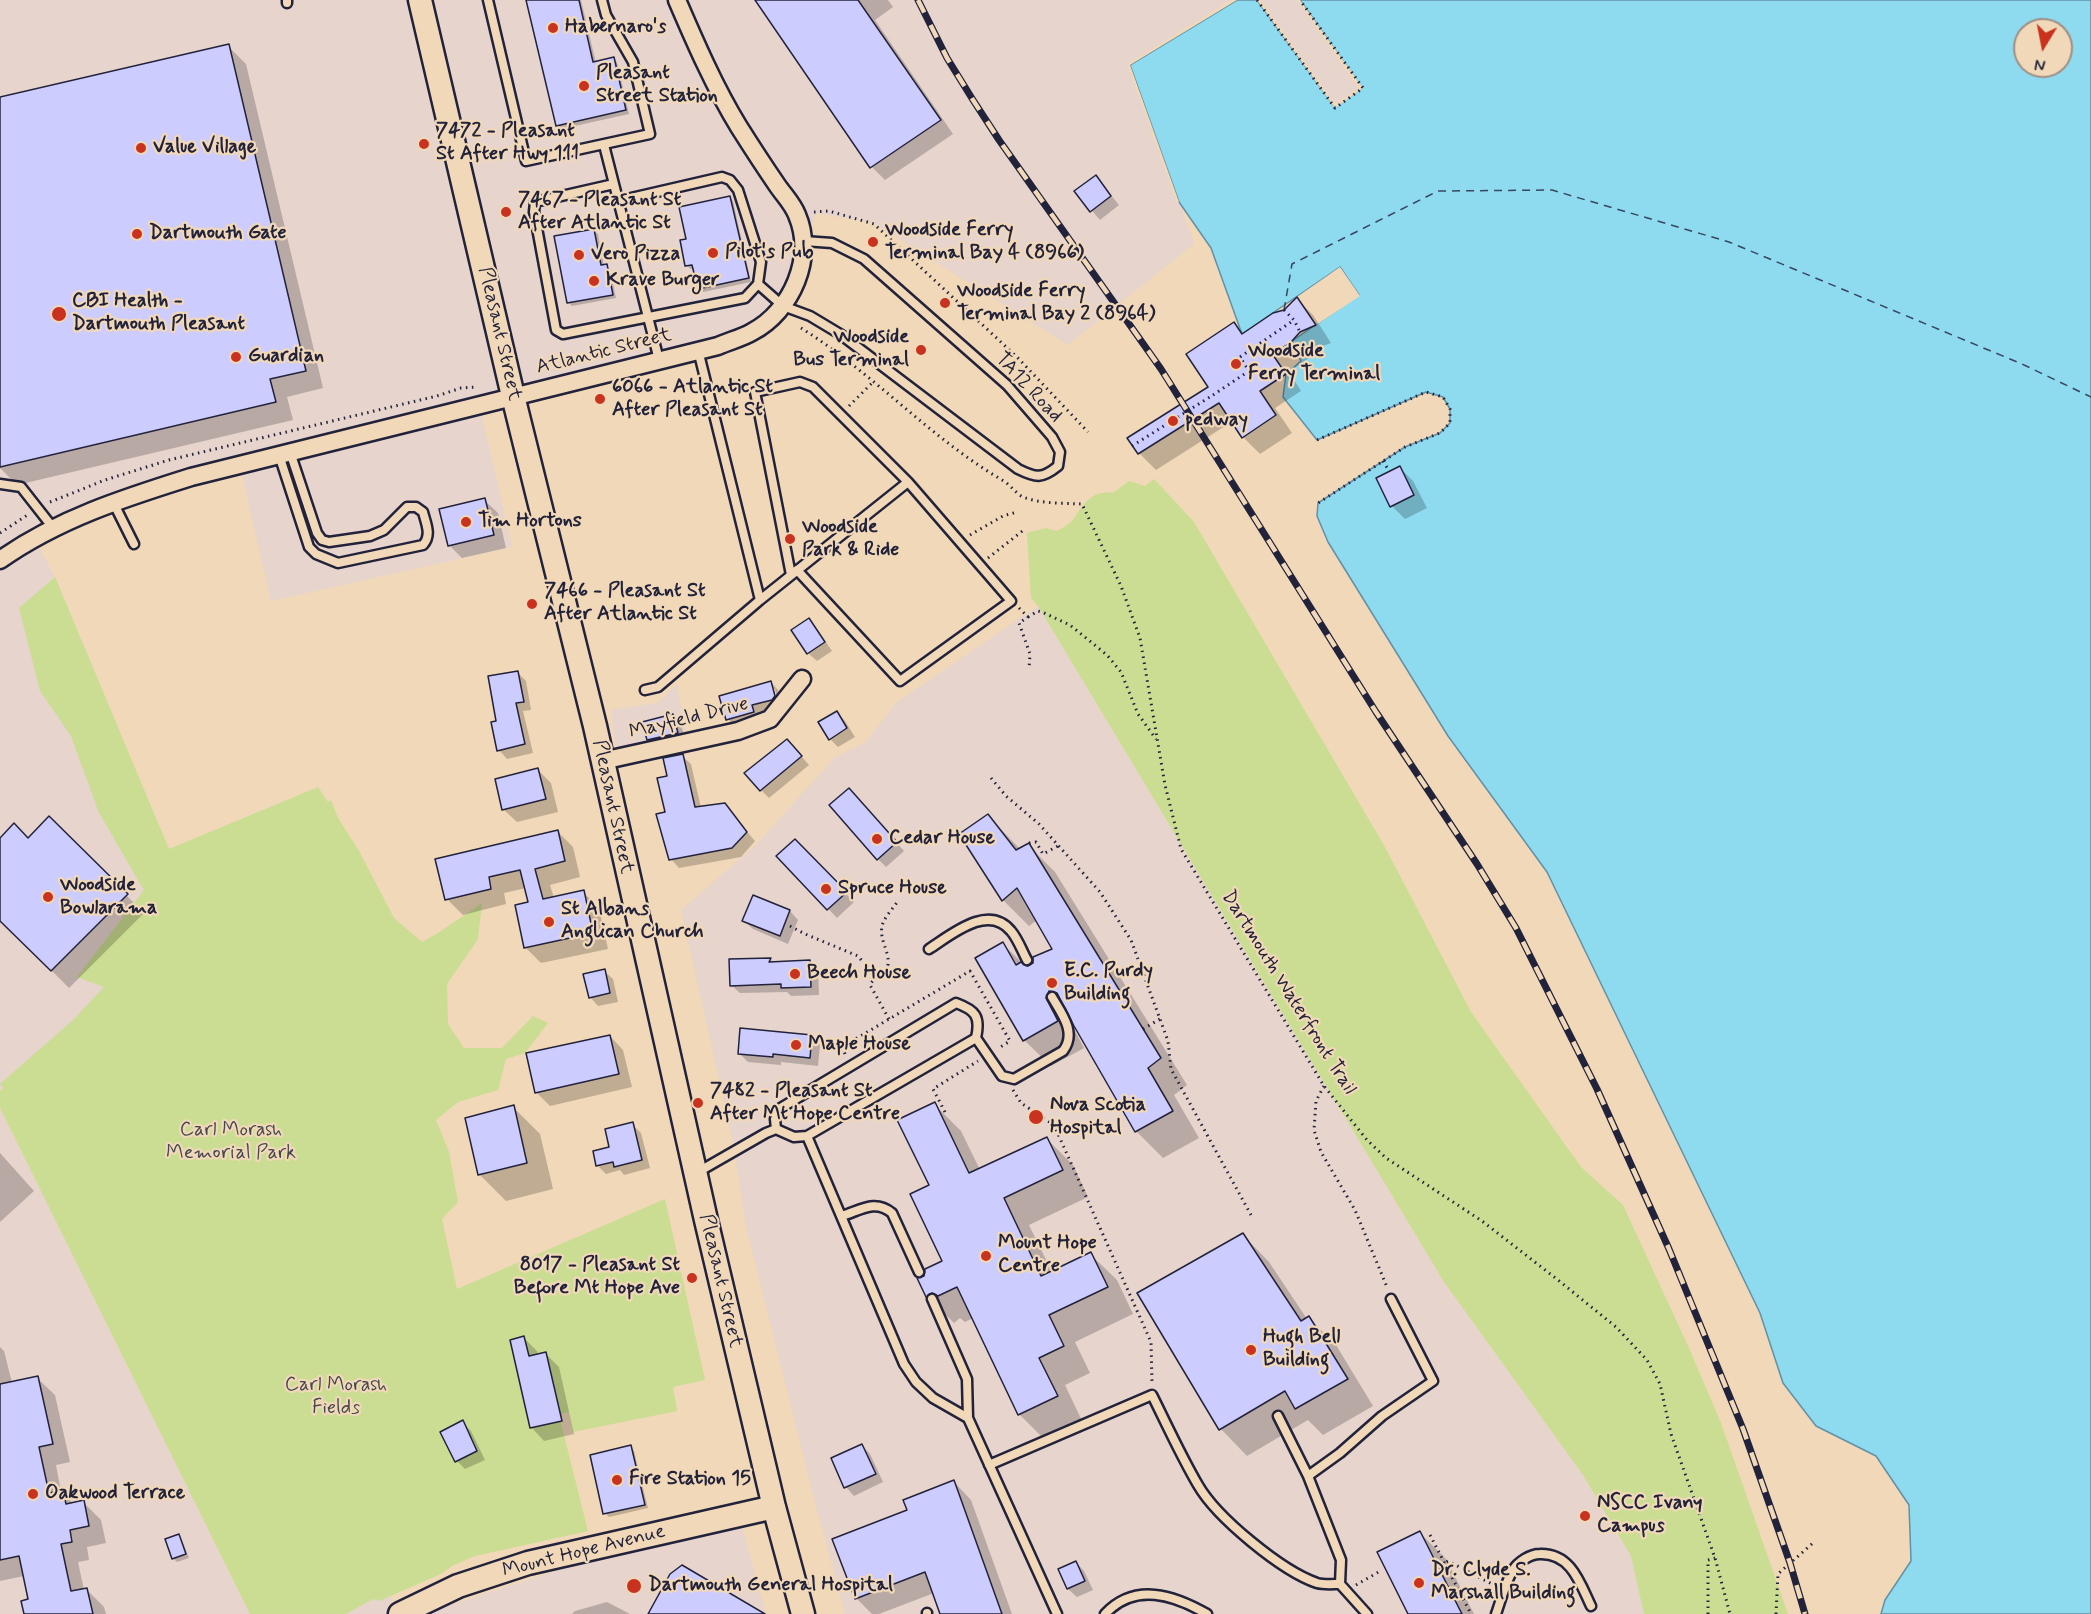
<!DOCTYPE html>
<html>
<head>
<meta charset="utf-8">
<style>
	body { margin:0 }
	#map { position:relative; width:2091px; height:1614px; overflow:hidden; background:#f0d8b8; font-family:Mynerve,sans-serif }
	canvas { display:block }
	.north { position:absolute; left:2013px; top:18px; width:60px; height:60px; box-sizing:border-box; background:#f0d8b8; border:2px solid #9e8f86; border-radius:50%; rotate:190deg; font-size:16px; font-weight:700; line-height:24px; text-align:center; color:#22223b }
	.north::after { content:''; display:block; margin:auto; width:21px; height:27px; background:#c8321e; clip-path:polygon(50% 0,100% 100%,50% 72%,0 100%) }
</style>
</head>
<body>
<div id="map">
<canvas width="2091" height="1614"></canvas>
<div class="north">N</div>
</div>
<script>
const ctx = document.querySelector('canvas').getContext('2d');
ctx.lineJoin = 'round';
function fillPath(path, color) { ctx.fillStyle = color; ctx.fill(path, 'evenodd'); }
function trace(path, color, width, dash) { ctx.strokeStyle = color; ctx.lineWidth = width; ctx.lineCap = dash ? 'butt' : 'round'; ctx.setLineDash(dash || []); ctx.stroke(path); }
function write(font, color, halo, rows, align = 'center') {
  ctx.font = font + ' Mynerve,sans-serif'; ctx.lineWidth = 4.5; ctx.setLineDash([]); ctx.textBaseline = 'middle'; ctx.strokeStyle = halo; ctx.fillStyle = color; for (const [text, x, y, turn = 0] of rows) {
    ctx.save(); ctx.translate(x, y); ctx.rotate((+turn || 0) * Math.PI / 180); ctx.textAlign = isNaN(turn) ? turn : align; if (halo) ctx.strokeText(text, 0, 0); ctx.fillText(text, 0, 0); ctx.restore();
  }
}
fillPath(new Path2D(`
	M0,0H1237L1130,65L1194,244L1068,345L873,223L816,213L807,236L795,283L763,337L711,347L480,407L512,547L271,601L239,462L36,542L55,577L169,849L204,911L0,1091Z
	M1257,0H1300L1363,88L1335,108Z
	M1038,606L1444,1282L1583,1475L1631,1556L1644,1614H845L813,1495L746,1227L733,1142L681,910L758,843L835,757L865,743L897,702Z
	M677,684L688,742L617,757L611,710L657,703Z
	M0,1108L199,1511L250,1614H0Z
	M741,1523L766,1614H422L595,1558Z
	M389,1590L396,1614H346Z`), '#e6d4cd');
fillPath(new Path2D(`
	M1154,479L1194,522L1385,847L1471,1012L1581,1167L1623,1205L1689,1348L1721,1423L1788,1614H1644L1631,1556L1583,1475L1444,1282L1038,606L1031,598L1027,533L1046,528L1057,531C1062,528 1070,524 1073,520C1083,505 1091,490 1113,493L1129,481L1145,486Z
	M55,577L169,849L318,787L328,802L331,800L338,818L359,851L394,918L422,942L438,933L482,903L478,939L447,984L448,1024L464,1048H502L533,1016L548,1023L525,1053L506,1059L498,1090L458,1102L436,1120L449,1152L458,1202L442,1219L457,1289L665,1199L705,1380L673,1387L677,1411L573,1432L569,1412L559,1415L588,1531L475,1556L452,1566L441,1574L379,1601L373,1599L346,1614H250L0,1108V1091L3,1088L0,1084L73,1020L104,987L77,977L144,890L99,813L71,736L40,691L19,608Z`), '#cbdd92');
const water = new Path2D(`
	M1237,0H1257L1335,107L1362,88L1300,0H2091V1614H1881L1885,1600L1911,1561L1909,1505L1876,1456L1816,1426L1783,1383L1760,1313L1547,872L1448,736L1328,542L1317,516L1318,503L1405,447L1440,433L1450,423V409L1443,397L1426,392L1317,440L1283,397L1286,374L1301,361L1292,341L1359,295L1340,267L1242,334L1211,248L1179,202L1130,65ZM2025,30H2061V66H2025Z`);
fillPath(water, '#8edaef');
trace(water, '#6390a7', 1.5);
fillPath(new Path2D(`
	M1231,0H1237L1130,65L1179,202L1177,204L1127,64Z
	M1257,0H1261L1335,104L1358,88L1297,0H1300L1363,88L1335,108Z
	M1340,267L1360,296L1316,325L1304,330L1355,295L1339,271L1288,306L1297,297Z`), '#f0d8b8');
fillPath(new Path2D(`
	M528,0H581L596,63L613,59L617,62L629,114L561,129L557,126Z
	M756,0H888L893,7L875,20L953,134L885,180L872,167Z
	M228,46L246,64L323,388L287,397L293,420L17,485L0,468V99Z
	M1096,177L1119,205L1100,220L1076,192Z
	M730,197L733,201L751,282L703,292L699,288L695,269H691L687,266L688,240Z
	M594,231L598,234L604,266H607L610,270L616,298L572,306L568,302Z
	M1297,299L1313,315L1331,343L1317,348L1309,358L1289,372L1301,391L1275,408L1292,433L1260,454L1243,437L1233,421L1156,470L1139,453L1210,387L1234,324L1244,334L1285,312Z
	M1399,467L1413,481L1427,508L1405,519L1392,506Z
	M484,500L498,513L506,548L462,558L449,545Z
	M809,620L817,629L832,651L817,661L808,653Z
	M518,673L526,681L531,710L523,711L533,753L507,759L499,750L498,722Z
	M771,682L778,690L782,704L779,707L758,712L761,719L735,726L728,719ZM772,689H775L778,703L775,704Z
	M836,712L845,721L855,737L838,747L830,739Z
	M673,716L681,725L686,742L657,748L649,739Z
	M795,749L809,765L769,798L761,790Z
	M682,756L691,764L701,808L729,811L755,841L741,857L679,868L671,859L667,814L669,777Z
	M538,770L551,783L558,812L517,822L503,809Z
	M857,799L904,851L886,867L878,859Z
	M988,816L1020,849L1028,845L1055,872L1187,1085L1174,1095L1199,1138L1163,1158L1136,1131L1073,1020L1072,1025L1084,1048L1051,1066L1024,1040L1003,944L1027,968L1054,949L1037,920L1029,926L1003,900Z
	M49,818L144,913L69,988L0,919V840H28Z
	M557,831L573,847L580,877L550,885L554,898L583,892L599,908L608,949L541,963L525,947L530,903L526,888L504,893L506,904L463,915L447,899Z
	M795,841L854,902L837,918L778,856Z
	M754,897L790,911L798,920L788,944L753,929L744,921Z
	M770,959L774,963L809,962L818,970L819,995L791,996L787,992L740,993L731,985Z
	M604,971L613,979L618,1002L598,1006L590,997Z
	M610,1036L623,1050L632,1087L550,1106L536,1092Z
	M811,1036L820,1045L818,1066L781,1062V1065L748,1062L740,1054Z
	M934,1104L961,1131L980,1170L1046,1138L1073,1165L1088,1197L1029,1225L1052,1272L1090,1254L1117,1280L1133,1314L1075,1342L1090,1373L1065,1385L1083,1423L1046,1441L1019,1414L973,1318L965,1322L960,1318L954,1323L927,1296L919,1279L925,1277L944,1262L931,1186Z
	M513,1107L540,1134L553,1189L506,1201L480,1175L466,1119Z
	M632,1124L641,1133L650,1168L624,1175L620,1170L606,1174L597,1165Z
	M0,1153L34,1191L0,1222Z
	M1243,1235L1269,1262L1307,1319L1309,1318L1336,1345L1373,1406L1323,1435L1308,1420L1247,1456L1221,1429L1140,1294Z
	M524,1338L537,1351L538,1355L545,1353L559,1367L574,1434L544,1441L531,1427Z
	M0,1347L4,1351L12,1383L37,1378L55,1395L70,1462L56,1465L61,1492L74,1504L83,1502L101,1520L106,1543L87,1547L89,1560L78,1562L84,1590L86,1589L104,1607L106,1614H26L30,1600L24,1576L0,1581Z
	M462,1422L471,1431L485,1460L465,1469L457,1461Z
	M862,1446L870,1454L883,1482L854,1496L846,1487Z
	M631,1447L634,1451L648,1508L609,1517L605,1513Z
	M954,1482L971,1500L1012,1614H941L934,1593L879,1614H872L856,1598L909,1511Z
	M1419,1532L1446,1559L1474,1614H1410Z
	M178,1536L182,1540L189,1558L177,1562L173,1558Z
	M1076,1562L1084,1571L1093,1590L1077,1597L1068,1589L1060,1569Z
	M607,1602L630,1614H572L575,1611Z`), '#0003');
trace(new Path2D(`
	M1284,310L1292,264L1438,191L1552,190L1729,242L2022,364L2091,397`), '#38475f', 1.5, [8, 6]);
const building = new Path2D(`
	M526,0H579L593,62L614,57L626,110L556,126Z
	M755,0H858L941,120L870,168Z
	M229,44L306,371L270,379L276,402L0,467V97Z
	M1096,175L1111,196L1090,212L1074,191Z
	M730,196L749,278L698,289L692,265L685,266L680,240L686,239L679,207Z
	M594,229L601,265L607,264L613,295L567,303L554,236Z
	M1297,297L1316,325L1300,332L1292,341L1273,355L1286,374L1260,391L1276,415L1242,438L1219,403L1138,454L1127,438L1208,387L1186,354L1234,322L1242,334L1273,313L1284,310Z
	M1400,466L1414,495L1390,507L1376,478Z
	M485,498L494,535L448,546L439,509Z
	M809,618L825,642L807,654L791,630Z
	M518,671L524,702L516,703L525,744L497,751L491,722L496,721L488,676Z
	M771,681L775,696L772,700L752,705L754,712L726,720L719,696Z
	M837,711L847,728L829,740L818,722Z
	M673,714L678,733L647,740L642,722Z
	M787,739L802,756L760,791L744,773Z
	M683,754L695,807L725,803L747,832L732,848L669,860L656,814L665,812L657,778L667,776L663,758Z
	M538,768L546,799L502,810L495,779Z
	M849,788L897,842L877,860L829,805Z
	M988,814L1016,850L1029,843L1161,1058L1148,1068L1173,1111L1135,1132L1074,1026L1057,993L1049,991L1046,998L1058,1021L1023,1041L975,958L1003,942L1016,965L1021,962L1027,966L1033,963V957L1052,949L1017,888L1002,901L959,834Z
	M49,816L128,894L51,971L0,921V838L14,823L28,838Z
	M558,830L565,861L535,869L543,899L584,890L593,933L524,948L515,905L528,902L520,870L489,877L491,889L445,900L435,859Z
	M795,839L847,892L827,910L776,856Z
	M753,895L790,910L780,936L742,921Z
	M771,958L769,962L810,960L811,987L781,988V984L730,986L729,959Z
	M605,969L610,993L589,998L583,974Z
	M740,1028L812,1035L810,1058L773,1054V1057L738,1054Z
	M610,1035L619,1074L535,1093L526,1053Z
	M935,1102L969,1173L1047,1137L1063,1170L1004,1198L1041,1276L1091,1252L1108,1287L1049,1315L1064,1346L1039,1358L1058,1396L1018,1415L957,1287L938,1296L932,1293L926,1297L917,1278L924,1276L925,1269L942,1261L910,1194L929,1185L897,1120Z
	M514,1105L527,1163L478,1175L465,1118Z
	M633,1122L642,1160L614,1167L613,1162L596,1166L593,1151L609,1147L605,1129Z
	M1243,1233L1301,1321L1309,1316L1348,1379L1295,1409L1285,1391L1219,1430L1137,1293Z
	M524,1336L529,1356L546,1352L562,1421L530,1428L510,1340Z
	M38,1376L53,1444L39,1447L49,1493L63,1490L66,1504L84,1500L89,1526L70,1530L72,1542L61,1544L71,1591L87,1588L93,1614H24L21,1601L28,1599L19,1556L0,1560V1384Z
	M463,1420L477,1451L455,1462L440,1432Z
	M862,1444L876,1474L844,1488L831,1458Z
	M631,1445L645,1505L603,1514L590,1455Z
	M954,1480L1002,1614H940L925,1572L855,1599L832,1539L907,1510L903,1500Z
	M1420,1531L1462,1614H1408L1377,1552Z
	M179,1534L186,1554L172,1559L165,1539Z
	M1076,1561L1085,1581L1067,1589L1058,1569Z
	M682,1565L765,1614H648L670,1574Z`);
fillPath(building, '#cdccff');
trace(building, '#22223b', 1.5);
const lane = new Path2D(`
	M287,0V3
	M488,0L526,161L650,134L633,62L606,15L602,0
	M604,145L659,360
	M614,184L535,202L534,212L556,330L563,334L745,298L758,284L783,306L810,316L840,334L1018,469C1036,478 1042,479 1058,466L1060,452L1052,437L1007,385L864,259L832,243L804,241
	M618,201L722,177L730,180L738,190L761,262L758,284
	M698,350L760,600L908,482
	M279,455L309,547L316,554L338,563L423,545C432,535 426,524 423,512L416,507H407L384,530L370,536L329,542L322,540L317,533L290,452
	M0,484L21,487L54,529
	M113,502L134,544
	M791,575L755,392L800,382L813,387L908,482L1011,601L900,681L797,570
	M645,690L658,687L760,600
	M929,949C951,935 988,903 1011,931C1018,939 1022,951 1027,960
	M976,1038L807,1136L794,1137L776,1129L775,1119L779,1109L956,1003C975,1010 981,1016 976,1038L1002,1076L1014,1079L1063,1051C1077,1033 1062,1014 1052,997
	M807,1136L904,1364L916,1382L933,1398L968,1418L1057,1614
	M698,1172L766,1133L776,1129
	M842,1216C861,1210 875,1199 892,1213L919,1272
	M932,1299L967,1379L968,1418
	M1278,1416L1308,1476
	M989,1465L1152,1395C1167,1425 1181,1456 1198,1485C1217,1518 1282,1571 1317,1583C1324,1585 1333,1584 1340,1584L1367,1614
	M1340,1584L1341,1560L1308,1476L1340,1453L1382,1416L1433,1381L1391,1299
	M927,1613V1614
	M1105,1614C1135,1582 1174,1595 1207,1614
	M1496,1614C1501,1600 1505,1583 1513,1570C1518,1562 1530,1554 1540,1554C1571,1553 1580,1583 1591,1606`);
const street = new Path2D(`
	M0,560C58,519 124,498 191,477L718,346C729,341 742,338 752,332C792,311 815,257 797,215C793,204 783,194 777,185C764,166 751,146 739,127C715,88 695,42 677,0
	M602,761L738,731L770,719L802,679`);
const secondary = new Path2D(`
	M420,0L513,396L595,726L706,1220L774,1507L803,1614
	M400,1614L458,1586L528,1563L774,1507`);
trace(lane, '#22223b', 13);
trace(street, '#22223b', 21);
trace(secondary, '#22223b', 27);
trace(new Path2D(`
	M1257,0L1335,108L1363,88L1300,0
	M814,212L829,211L874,224L1017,357L1088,432
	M1284,310L1294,320L1300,332
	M801,328C873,373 929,437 1002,480C1010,484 1015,493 1023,497C1041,504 1063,503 1082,504L1121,586L1140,638L1165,785L1181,849L1324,1086L1367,1140L1386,1158L1482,1221L1558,1280L1616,1327L1647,1360L1660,1384L1671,1434L1715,1558L1730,1614
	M1213,395L1249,371L1240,357L1294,320
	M849,406L873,382
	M1317,440L1426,392L1443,397L1450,409V423L1440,433L1405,447L1318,503
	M1383,461L1389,471
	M50,502L105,480L169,460L437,396L461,388L477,387
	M0,533L29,514
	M970,535L1003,516L1017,512
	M988,558L1025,529
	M1019,608L1028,617L1019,623L1030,654L1029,669
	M1028,617L1038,611L1042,612L1070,625L1107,655L1121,672L1138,714L1156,739
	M991,778L1006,796L1039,824L1100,892L1131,940L1168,1041L1171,1069L1251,1215
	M1029,843L1036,842L1043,854L1058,846
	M790,926L805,934L858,956L875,977
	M889,1019L870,985C874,976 888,974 888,964C889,958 886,950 884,944C877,923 886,918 898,901
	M1143,1029L1160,1019
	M845,1054L842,1047L970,971L1010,1041L999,1048
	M1324,1086L1316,1101L1314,1130L1321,1152L1355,1210L1387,1287
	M1013,1090L1021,1103L1054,1125L1151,1342L1152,1382
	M945,1112L933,1089L978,1061
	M1430,1535L1471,1614
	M1441,1564L1448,1561L1492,1584
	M1356,1585L1382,1570
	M1708,1614V1560L1715,1558
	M1776,1614L1778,1574L1814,1542`), '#22223b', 3, [1.5, 4.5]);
trace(lane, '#f0d8b8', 8);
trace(street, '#f0d8b8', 16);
trace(secondary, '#f0d8b8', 22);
const rail = new Path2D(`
	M918,0L947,58L973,100L999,140L1161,369L1376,712L1477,864L1516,928L1597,1089L1669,1249L1743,1429L1790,1563L1805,1614`);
trace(rail, '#22223b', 7);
trace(rail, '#f0d8b8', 4.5, [14]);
trace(new Path2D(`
	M1132,446L1213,395`), '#22223b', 3, [1.5, 4.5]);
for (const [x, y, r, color] of [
	[553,28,6,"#c8321e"],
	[584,86,6,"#c8321e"],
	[424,144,6,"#c8321e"],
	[141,148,6,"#c8321e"],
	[506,212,6,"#c8321e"],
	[137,234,6,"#c8321e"],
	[873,242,6,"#c8321e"],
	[713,253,6,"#c8321e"],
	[579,255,6,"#c8321e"],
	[594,281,6,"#c8321e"],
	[945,303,6,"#c8321e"],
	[59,314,8,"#c8321e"],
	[921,350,6,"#c8321e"],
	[236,357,6,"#c8321e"],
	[1236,364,6,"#c8321e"],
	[600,399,6,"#c8321e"],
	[1173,421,6,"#c8321e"],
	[466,522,6,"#c8321e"],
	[790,539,6,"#c8321e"],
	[532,604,6,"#c8321e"],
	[877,839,6,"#c8321e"],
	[826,889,6,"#c8321e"],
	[48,897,6,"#c8321e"],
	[549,922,6,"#c8321e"],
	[795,974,6,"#c8321e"],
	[1052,983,6,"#c8321e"],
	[796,1045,6,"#c8321e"],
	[698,1103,6,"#c8321e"],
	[1036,1117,8,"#c8321e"],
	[986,1256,6,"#c8321e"],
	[692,1278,6,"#c8321e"],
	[1251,1350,6,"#c8321e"],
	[617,1480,6,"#c8321e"],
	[33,1494,6,"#c8321e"],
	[1585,1516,6,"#c8321e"],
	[1419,1583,6,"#c8321e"],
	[634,1586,8,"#c8321e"]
]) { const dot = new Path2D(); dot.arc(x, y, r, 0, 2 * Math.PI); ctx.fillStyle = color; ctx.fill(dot); trace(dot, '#f0d8b8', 2); }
write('bold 20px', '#22223b', '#f0d8b8', [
	["Habernaro's",565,28],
	["Pleasant",596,74],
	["Street Station",596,97],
	["7472 - Pleasant",436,132],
	["St After Hwy 111",436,155],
	["Value Village",153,148],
	["7467 - Pleasant St",518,201],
	["After Atlantic St",518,224],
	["Woodside Ferry",885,231],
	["Terminal Bay 4 (8966)",885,254],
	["Dartmouth Gate",149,234],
	["Pilot's Pub",725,253],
	["Vero Pizza",591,255],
	["Krave Burger",606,281],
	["Woodside Ferry",957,292],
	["Terminal Bay 2 (8964)",957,315],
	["CBI Health -",72,302],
	["Dartmouth Pleasant",72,325],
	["Woodside",909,338,"right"],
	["Bus Terminal",909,361,"right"],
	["Woodside",1248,352],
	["Ferry Terminal",1248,375],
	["Guardian",248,357],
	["6066 - Atlantic St",612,388],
	["After Pleasant St",612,411],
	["pedway",1185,421],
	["Tim Hortons",478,522],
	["Woodside",802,528],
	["Park & Ride",802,551],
	["7466 - Pleasant St",544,592],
	["After Atlantic St",544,615],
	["Cedar House",889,839],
	["Woodside",60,886],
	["Bowlarama",60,909],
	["Spruce House",838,889],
	["St Albans",561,910],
	["Anglican Church",561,933],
	["E.C. Purdy",1064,972],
	["Building",1064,995],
	["Beech House",807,974],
	["Maple House",808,1045],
	["7482 - Pleasant St",710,1092],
	["After Mt Hope Centre",710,1115],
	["Nova Scotia",1050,1106],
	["Hospital",1050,1129],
	["Mount Hope",998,1244],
	["Centre",998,1267],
	["8017 - Pleasant St",680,1266,"right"],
	["Before Mt Hope Ave",680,1289,"right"],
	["Hugh Bell",1263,1338],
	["Building",1263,1361],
	["Fire Station 15",629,1480],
	["Oakwood Terrace",45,1494],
	["NSCC Ivany",1597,1504],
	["Campus",1597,1527],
	["Dr. Clyde S.",1431,1571],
	["Marshall Building",1431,1594],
	["Dartmouth General Hospital",648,1586]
], 'left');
write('20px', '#22223b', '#f0d8b8', [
	["Pleasant Street",499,334,77],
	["Atlantic Street",604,352,-14],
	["TA12 Road",1028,388,47],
	["Mayfield Drive",689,719,-14],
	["Pleasant Street",612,807,78],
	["Dartmouth Waterfront Trail",1288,993,58],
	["Pleasant Street",720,1281,77],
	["Mount Hope Avenue",584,1552,-14]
]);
write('20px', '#44474c', '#f0d8b8', [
	["Carl Morash",231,1131],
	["Memorial Park",231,1154],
	["Carl Morash",336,1386],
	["Fields",336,1409]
]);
</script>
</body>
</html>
